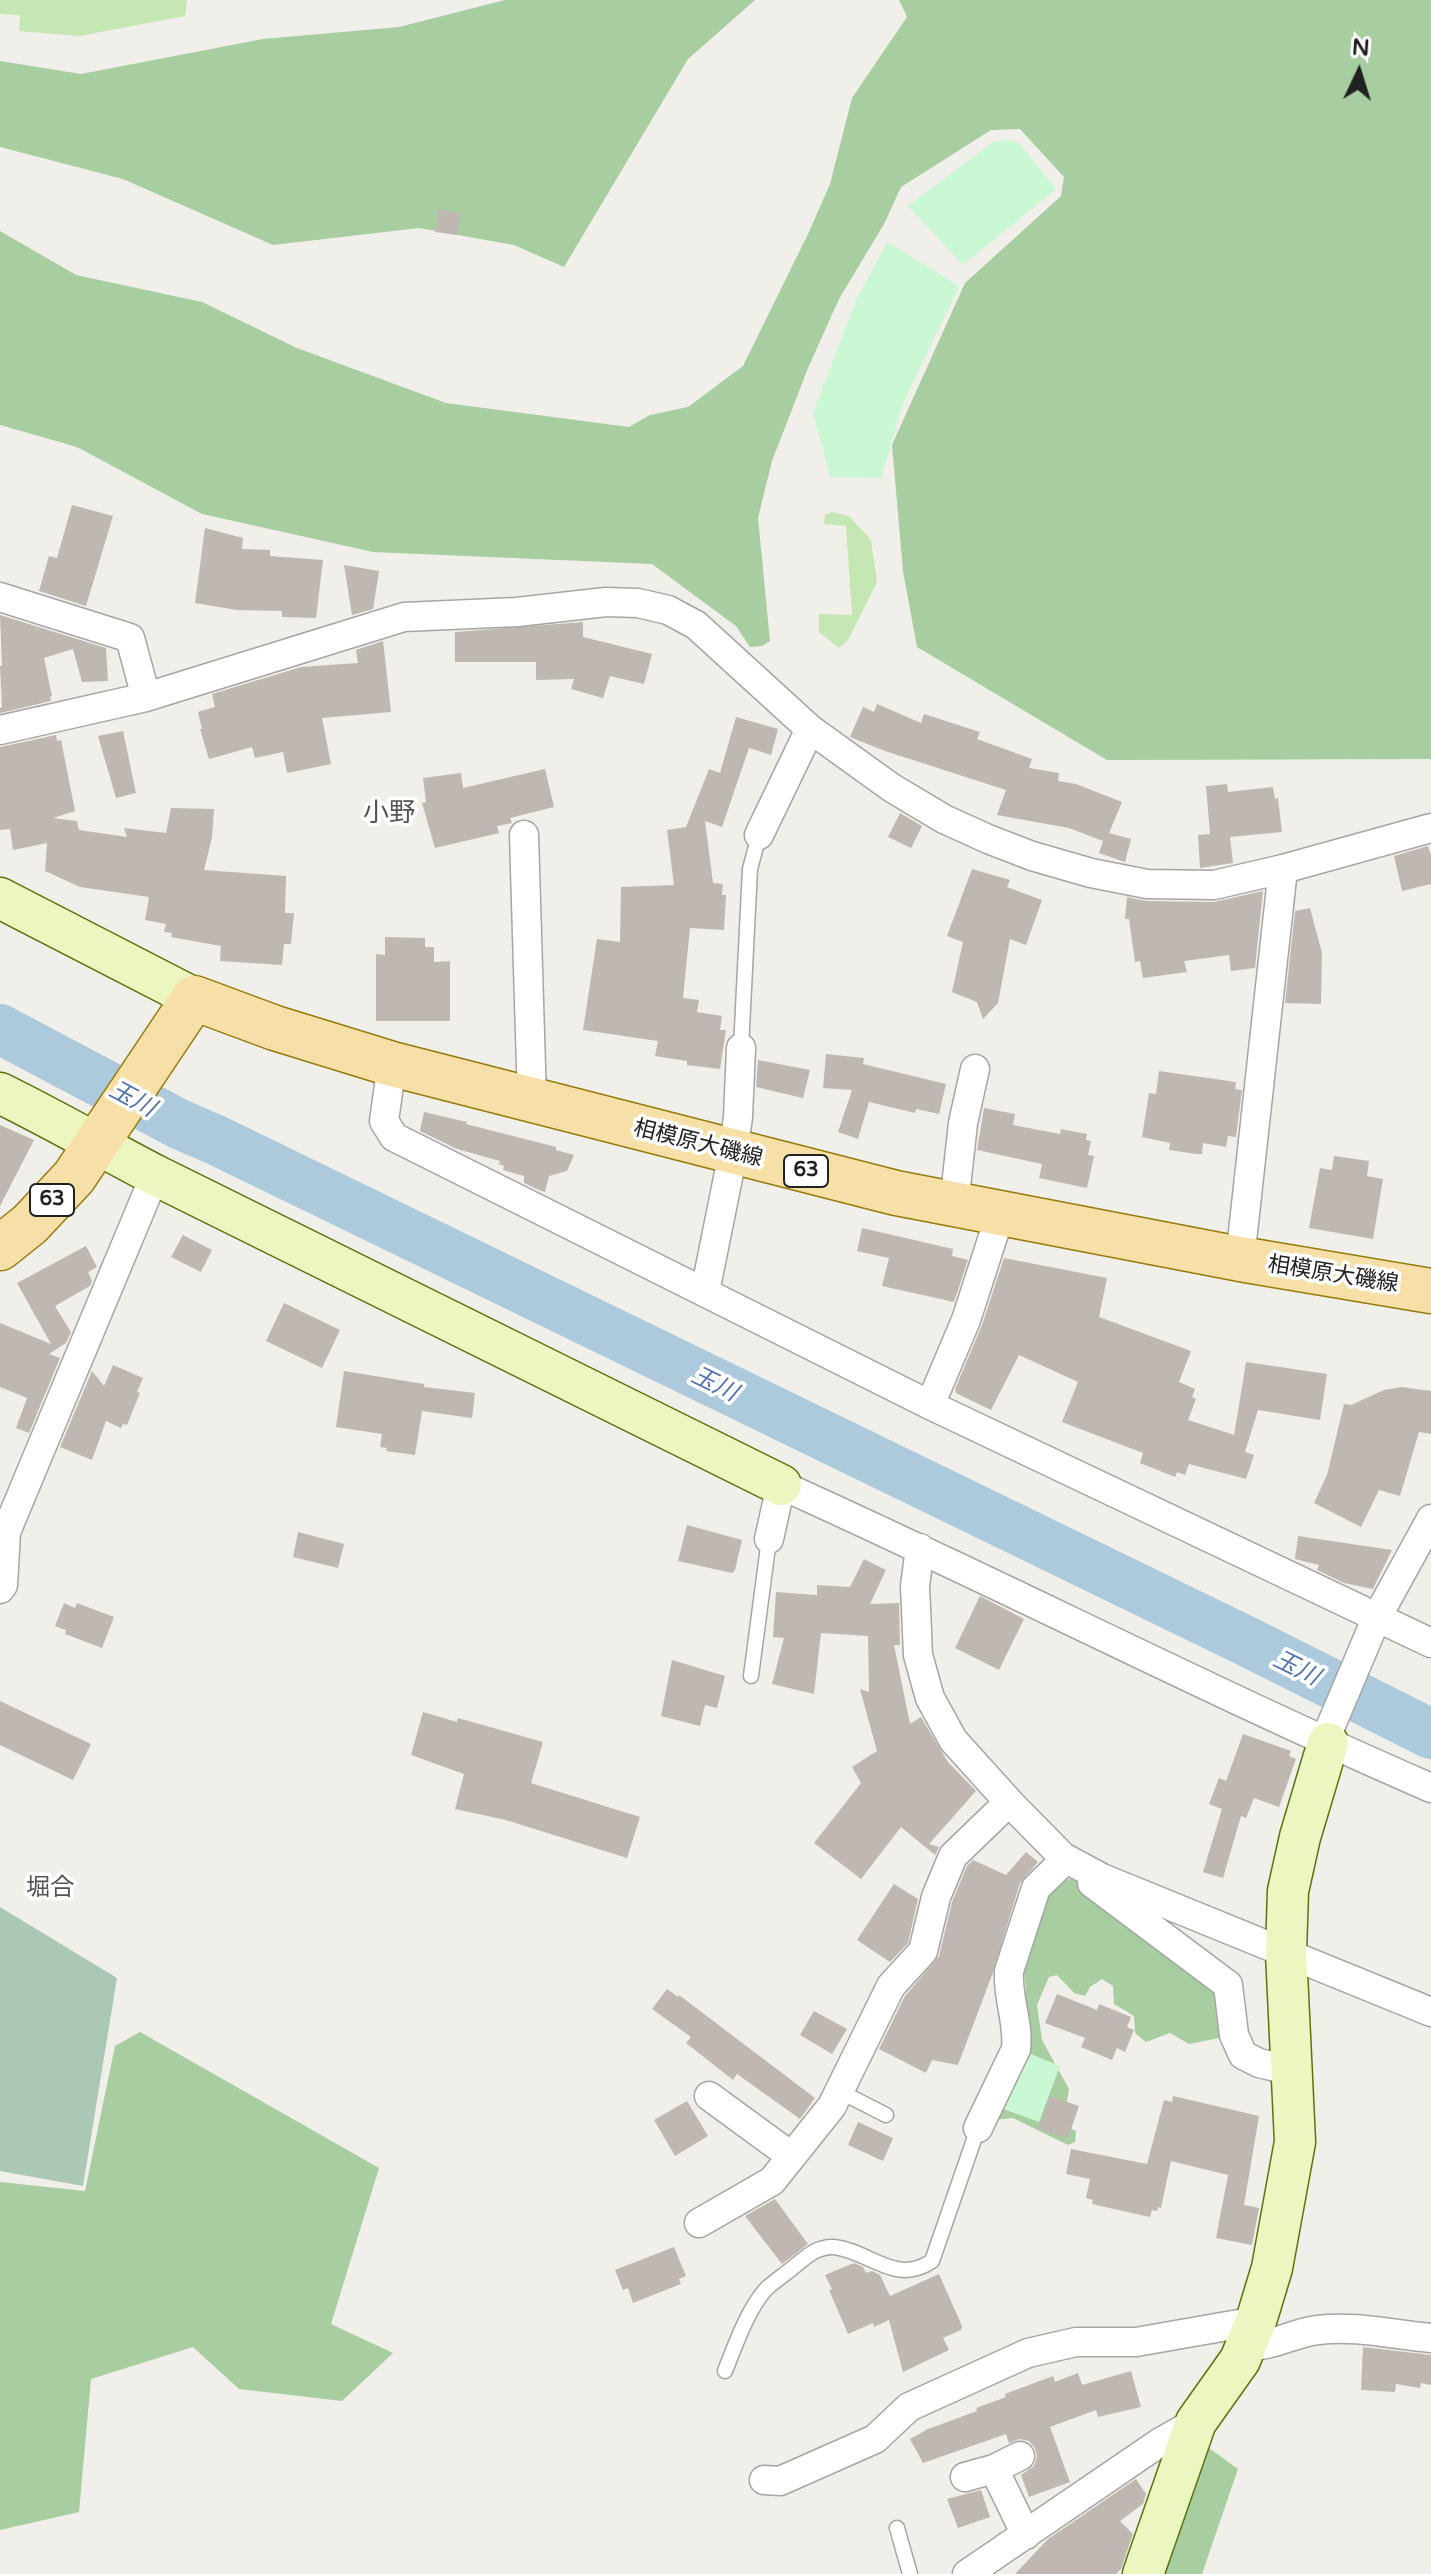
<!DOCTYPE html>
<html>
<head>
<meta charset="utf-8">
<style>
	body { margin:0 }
	#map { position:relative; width:1431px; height:2574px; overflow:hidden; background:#f1efe9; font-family:"Varela Round",sans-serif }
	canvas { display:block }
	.north { position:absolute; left:1319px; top:32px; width:80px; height:80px; -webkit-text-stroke:6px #fff; paint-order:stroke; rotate:4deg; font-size:22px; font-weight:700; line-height:32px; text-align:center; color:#212121 }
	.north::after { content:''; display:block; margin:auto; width:28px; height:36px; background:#212121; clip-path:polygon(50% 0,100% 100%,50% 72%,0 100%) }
</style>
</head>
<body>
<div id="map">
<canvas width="1431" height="2574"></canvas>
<div class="north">N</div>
</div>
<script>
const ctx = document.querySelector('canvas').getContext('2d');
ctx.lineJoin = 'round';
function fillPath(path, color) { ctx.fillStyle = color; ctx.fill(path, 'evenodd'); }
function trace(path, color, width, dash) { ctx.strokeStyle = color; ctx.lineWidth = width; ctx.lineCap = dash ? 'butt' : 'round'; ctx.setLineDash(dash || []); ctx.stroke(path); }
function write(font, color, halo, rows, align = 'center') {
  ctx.font = font + ' "Varela Round","Noto Sans JP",sans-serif'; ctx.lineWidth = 7; ctx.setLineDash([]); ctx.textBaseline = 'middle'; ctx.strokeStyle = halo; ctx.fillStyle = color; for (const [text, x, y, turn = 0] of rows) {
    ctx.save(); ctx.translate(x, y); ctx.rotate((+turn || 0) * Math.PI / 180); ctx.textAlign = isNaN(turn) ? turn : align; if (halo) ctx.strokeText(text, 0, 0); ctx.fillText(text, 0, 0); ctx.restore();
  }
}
fillPath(new Path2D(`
	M0,0H187L185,16L80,36L19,31L20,15L0,14Z
	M832,512L849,516L871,540L877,582L848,640L839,648L819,632V614L852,615L846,526L824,524L825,515Z`), '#c5e7b3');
fillPath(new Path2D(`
	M505,0H755L688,59L564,267L514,245L419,228L273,245L123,179L0,147V61L81,74L263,39L399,27Z
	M899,0H1431V759L1107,760L917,647L903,571L892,445L965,283L1061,196L1064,177L1020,129L991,130L901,187L884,224L839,299L808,368L772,461L758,518L770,641L762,646L750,647L736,626L652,564L373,552L202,514L77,447L0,425V231L76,275L202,302L297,348L446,403L629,427L650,415L688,407L743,366L809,232L830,184L852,98L907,17Z
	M1070,1879L1082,1880L1202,1953L1228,2029L1219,2038L1189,2044L1170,2033L1146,2042L1135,2033L1134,2016L1114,2004L1113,1986L1102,1979L1090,1987L1085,1996L1074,1993L1057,1975L1049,1977L1037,2005L1042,2040L1069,2089L1063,2124L1076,2131L1075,2142L1068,2145L1013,2118L994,2120L1020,2002L1026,1990L1022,1955L1053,1882Z
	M140,2032L379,2168L331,2324L393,2353L342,2401L239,2389L193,2347L91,2379L79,2512L0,2530V2182L85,2191L115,2046Z
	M1209,2448L1238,2469L1202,2574H1162Z`), '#a7cda0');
fillPath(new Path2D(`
	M0,1907L117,1978L83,2186L0,2171Z`), '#abc8b4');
fillPath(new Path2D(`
	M1009,140L1019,143L1056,189L963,265L908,206L993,142Z
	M887,242L959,286L902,406L881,478L830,477L813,413L856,300Z
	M1021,2050L1060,2066L1039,2122L995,2106Z`), '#caf7d4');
trace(new Path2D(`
	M0,1029L179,1124L216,1140L1246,1641L1431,1734`), '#accadb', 50);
fillPath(new Path2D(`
	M439,209L461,213L457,235L435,232Z
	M72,505L113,516L86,606L39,591L49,556L57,558Z
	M205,528L243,538L242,549L270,550V556L323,560L316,618L282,617V611L237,610L195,603Z
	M344,565L379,571L373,609L352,615Z
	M0,615L106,648L108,681L82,682L73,649L44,658L52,696L50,697L51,701L0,713V708L2,707L0,666H2Z
	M583,622V637L652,654L644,684L610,676L603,698L571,689L574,679L536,680V662H455V632Z
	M383,641L391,712L322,718L331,764L287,773L283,752L255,758L252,747L209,759L200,729H202L198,712L215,707L212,694L301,667L358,663L356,650Z
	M877,704L921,723L924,714L980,732L977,739L1032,759L1029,768L1059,773L1058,781L1076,784L1122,802L1109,833L1131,839L1125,862L1099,853L1103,841L1069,828L997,815L1006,790L885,751L850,737L863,707L874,712Z
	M736,717L778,729L771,755L749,748L722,827L705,821L713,883L723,884L722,895H726L724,930L690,928L683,998L699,1000L697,1012L722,1016L720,1030H726L720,1069L687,1065V1061L655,1056L658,1041L583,1030L597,939L620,942L621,887L674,885L667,830L686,827L709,769L720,773Z
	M123,731L136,793L116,798L98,736Z
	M56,735L57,741L61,740L75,811L53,818L77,821L79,830L127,837L124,828L166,833L171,808L214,809L212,837L204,870L286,876L285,913H294L291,944H284L282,965L220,961L221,946L171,937L172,933L164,932L166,924L145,920L149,897L80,887L45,871L47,843L13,850L10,829L0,830V747Z
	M545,769L554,807L510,818L512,823L497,826L499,833L435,848L422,803L426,802L423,778L461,773L463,788Z
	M1227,784L1228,792L1273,787L1275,799L1278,798L1282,832L1230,837L1233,863L1200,868L1198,835L1210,834L1206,786Z
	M900,813L922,826L911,848L888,837Z
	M1428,846L1431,855V884L1402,891L1394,856Z
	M972,869L1010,880L1007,887L1042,900L1026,945L1010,939L998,1003L983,1019L977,1002L952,992L963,942L947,936Z
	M1263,891L1255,968L1231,971L1229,955L1184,961L1187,972L1143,978L1140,961L1135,962L1129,919H1125L1127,897L1147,901L1214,902Z
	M1310,908L1322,953L1321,1004L1285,1003L1295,911Z
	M385,937L425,938V947H434V962L450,961V1021H376V954L385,955Z
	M826,1054L864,1058L863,1064L946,1084L939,1114L916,1109L915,1113L869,1102L858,1139L838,1132L852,1090L823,1088Z
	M758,1060L810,1070L803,1098L756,1087Z
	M1159,1071L1236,1082L1235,1089L1242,1090L1236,1137L1228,1136L1226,1147L1203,1143L1202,1154H1196L1169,1150L1170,1143L1142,1137L1149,1093L1156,1094Z
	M984,1108L1015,1114L1013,1125L1060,1134L1061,1129L1087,1134L1086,1140L1091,1141L1088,1155L1094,1156L1087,1188L1039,1178L1042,1164L977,1150Z
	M424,1112L467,1122L466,1124L556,1147V1150L574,1155L567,1171L549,1176L545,1192L539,1190L524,1183V1176L503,1170L504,1166L499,1164L500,1161L457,1149L420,1131Z
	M0,1125L34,1140L0,1206Z
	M1334,1156L1369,1161L1367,1176L1383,1179L1373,1239L1309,1228L1320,1168L1332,1170Z
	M862,1228L953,1249L952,1256L968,1260L954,1302L882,1286L889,1258L857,1251Z
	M183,1235L212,1250L201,1272L171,1257Z
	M86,1246L97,1267L88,1272L92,1281L90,1286L55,1306L71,1332L66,1343L49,1354L60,1358L29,1433L16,1428L27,1398L0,1387V1323L51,1344L17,1283Z
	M1004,1258L1107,1278L1099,1317L1191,1351L1179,1382L1195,1389L1192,1397L1196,1399L1188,1420L1234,1435L1246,1362L1327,1374L1320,1420L1258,1410L1245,1452L1254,1455L1246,1479L1189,1464L1185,1475L1177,1472L1175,1477L1140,1463L1143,1453L1062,1422L1078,1382L1019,1355L991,1410L956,1393L955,1389L982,1325Z
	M284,1303L340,1330L322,1368L266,1341Z
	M113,1365L143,1378L137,1392L140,1393L127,1425L123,1424L121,1428L106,1421L92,1460L60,1447L92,1371L104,1386Z
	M344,1371L424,1384V1387L475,1393L472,1418L422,1411L415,1455L386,1451L387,1448L380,1447L382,1434L336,1427Z
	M1401,1387L1431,1391V1434L1419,1432L1400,1496L1379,1490L1361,1527L1314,1503L1327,1475L1344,1404L1351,1405L1384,1390Z
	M687,1525L742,1540L735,1570L732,1573L678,1561Z
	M298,1532L344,1544L338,1568L293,1557Z
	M1298,1536L1392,1550L1373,1589L1344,1583L1317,1570L1319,1565L1295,1559Z
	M864,1559L886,1570L870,1604L899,1603L900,1645H894L910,1724L921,1717L948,1762L976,1791L929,1844L939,1847L935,1855L901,1827L861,1879L814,1843L861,1783L852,1767L877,1751L860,1689L869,1692L868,1636L821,1633L814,1694L772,1684L784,1638L773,1637L776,1592L817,1595V1585L850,1587Z
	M980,1596L1024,1619L999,1670L955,1648Z
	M64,1603L75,1608L77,1603L114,1617L102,1648L65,1634L66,1630L55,1626Z
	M672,1660L725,1676L717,1708L705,1705L700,1726L661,1716Z
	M0,1701L91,1744L73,1780L0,1745Z
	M423,1712L457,1722L458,1718L543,1742L531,1783L640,1817L627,1858L506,1820L455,1809L464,1774L411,1755Z
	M1243,1734L1291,1751L1289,1756L1296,1759L1279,1807L1254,1798L1246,1818L1241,1816L1223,1878L1203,1872L1222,1809L1209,1804L1219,1778L1226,1781Z
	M1026,1852L1038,1862L1020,1883L992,1975L958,2065L932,2060L926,2073L879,2049L905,1996L939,1956L952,1902L967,1866L973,1860L1006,1875Z
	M894,1884L918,1899L908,1943L890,1962L857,1940Z
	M667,1989L678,1997L679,1995L815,2098L800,2119L737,2074L733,2080L686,2043L691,2037L652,2009Z
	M1057,1994L1097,2010L1099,2004L1131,2017L1127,2027L1134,2030L1125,2052L1117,2048L1112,2060L1081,2047L1085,2038L1045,2023Z
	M814,2011L847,2029L832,2054L800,2035Z
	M1050,2096L1079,2106L1068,2138L1038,2129Z
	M1173,2096L1259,2116L1244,2205L1259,2208L1252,2245L1216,2238L1228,2175L1171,2161L1161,2208L1158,2207L1157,2211L1152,2210L1150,2217L1092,2204L1093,2200L1086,2198L1090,2179L1066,2174L1071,2149L1147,2164L1164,2100L1172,2102Z
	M687,2101L708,2136L675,2156L654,2120Z
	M858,2122L893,2138L883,2161L848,2145Z
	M775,2199L808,2244L782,2264L745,2216Z
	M674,2247L686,2276L679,2279L681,2284L633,2303L628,2288L623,2290L615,2270Z
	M854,2263L863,2267L866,2273L872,2271L880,2275L890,2296L939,2274L962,2326L961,2330L943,2338L949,2350L903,2372L889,2320L874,2327L873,2323L848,2334L829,2290L832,2289L825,2275Z
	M1363,2347L1431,2355V2385L1421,2383L1420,2388L1396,2384L1395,2392L1361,2390Z
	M1131,2371L1141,2407L1098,2417L1096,2410L1050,2427L1070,2482L1029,2497L1021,2475L1034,2466L1037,2456L1035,2448L1029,2441L1020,2439L1009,2443L1006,2434L923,2463L910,2439L928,2429L977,2411L976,2408L1006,2397L1005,2394L1053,2376L1055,2382L1078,2373L1082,2385Z
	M1136,2479L1146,2494L1143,2504L1120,2521L1133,2534L1121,2569L1116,2574H1015L1048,2539Z
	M981,2490L990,2517L958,2528L947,2499Z`), '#beb8b1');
const lane = new Path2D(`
	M741,1048L750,869L759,835
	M751,1676L769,1539
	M839,2091L886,2115
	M725,2371C735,2346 748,2308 767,2288C776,2280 787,2273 796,2265C807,2256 818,2246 834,2247C870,2251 895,2286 932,2261L978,2128
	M897,2528L910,2574`);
const street = new Path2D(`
	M0,597L130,638L146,697
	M0,730L146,697L404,617L517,612L606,602L638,603L668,610L696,625L810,729L892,788L944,819L988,839L1032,856L1091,873L1147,884L1214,885L1283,869L1431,828
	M524,835L532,1101
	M759,835L810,729
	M392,1064L384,1121L394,1137L930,1405L1431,1643
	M954,1205L963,1123L975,1069
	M1240,1259L1283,869
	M705,1292L733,1153L738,1117L741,1048
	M930,1405L966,1320L1000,1215
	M0,1533L6,1532L155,1175
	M769,1539L781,1485C999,1583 1212,1693 1431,1788
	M920,1548L915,1586L918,1655L930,1698L941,1718L953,1740L1009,1802L1063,1857L1102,1878L1431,2012
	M0,1589L3,1585L6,1532
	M1324,1742L1376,1619L1431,1519
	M1092,1883L1228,1985L1234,2035L1243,2055L1259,2063L1293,2071
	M709,2096L791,2156
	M978,2128L1016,2049C1019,2022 1007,1998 1009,1971L1036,1888L1066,1859
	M699,2223L772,2181L832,2106L891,1986L923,1951L936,1897L953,1856L1009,1802
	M1246,2346C1272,2347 1293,2333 1318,2330C1355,2325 1395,2335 1431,2338
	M1020,2456L994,2469L1026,2535
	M965,2477L994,2469
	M764,2480L780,2481L875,2439L909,2407L1028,2353L1076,2342H1136L1256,2321
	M967,2574L1159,2443L1196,2422`);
const secondary = new Path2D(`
	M0,898L194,998
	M0,1093C53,1119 103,1148 155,1175L781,1485
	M1143,2574L1196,2422L1240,2360L1256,2321L1272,2268L1295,2142L1286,1952L1288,1891L1300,1837L1328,1743`);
const primary = new Path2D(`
	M0,1248L30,1224L74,1177L194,998L275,1028L392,1064L896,1193L1240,1259L1431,1291`);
trace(lane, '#a5a5a5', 17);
trace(street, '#a5a5a5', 31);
trace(secondary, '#5a740d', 43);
trace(primary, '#947b0a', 47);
trace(lane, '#fff', 14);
trace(street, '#fff', 28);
trace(secondary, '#ecf6c1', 40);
trace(primary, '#f6e0a8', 44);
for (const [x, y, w] of [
	[806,1171,44],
	[52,1200,44]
]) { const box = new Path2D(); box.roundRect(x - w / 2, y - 16, w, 32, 6); ctx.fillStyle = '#fff'; ctx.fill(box); trace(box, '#212121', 2); }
write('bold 20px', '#212121', null, [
	["63",806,1171],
	["63",52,1200]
]);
write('22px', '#212121', '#fff', [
	["相模原大磯線",698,1144,14],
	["相模原大磯線",1333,1275,9]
]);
write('italic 24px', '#5372ac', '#fff', [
	["玉川",132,1100,28],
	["玉川",714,1385,26],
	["玉川",1296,1669,26]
]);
write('24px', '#545454', '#fff', [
	["堀合",50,1889]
]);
write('26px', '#545454', '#fff', [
	["小野",389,814]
]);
</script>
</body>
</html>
